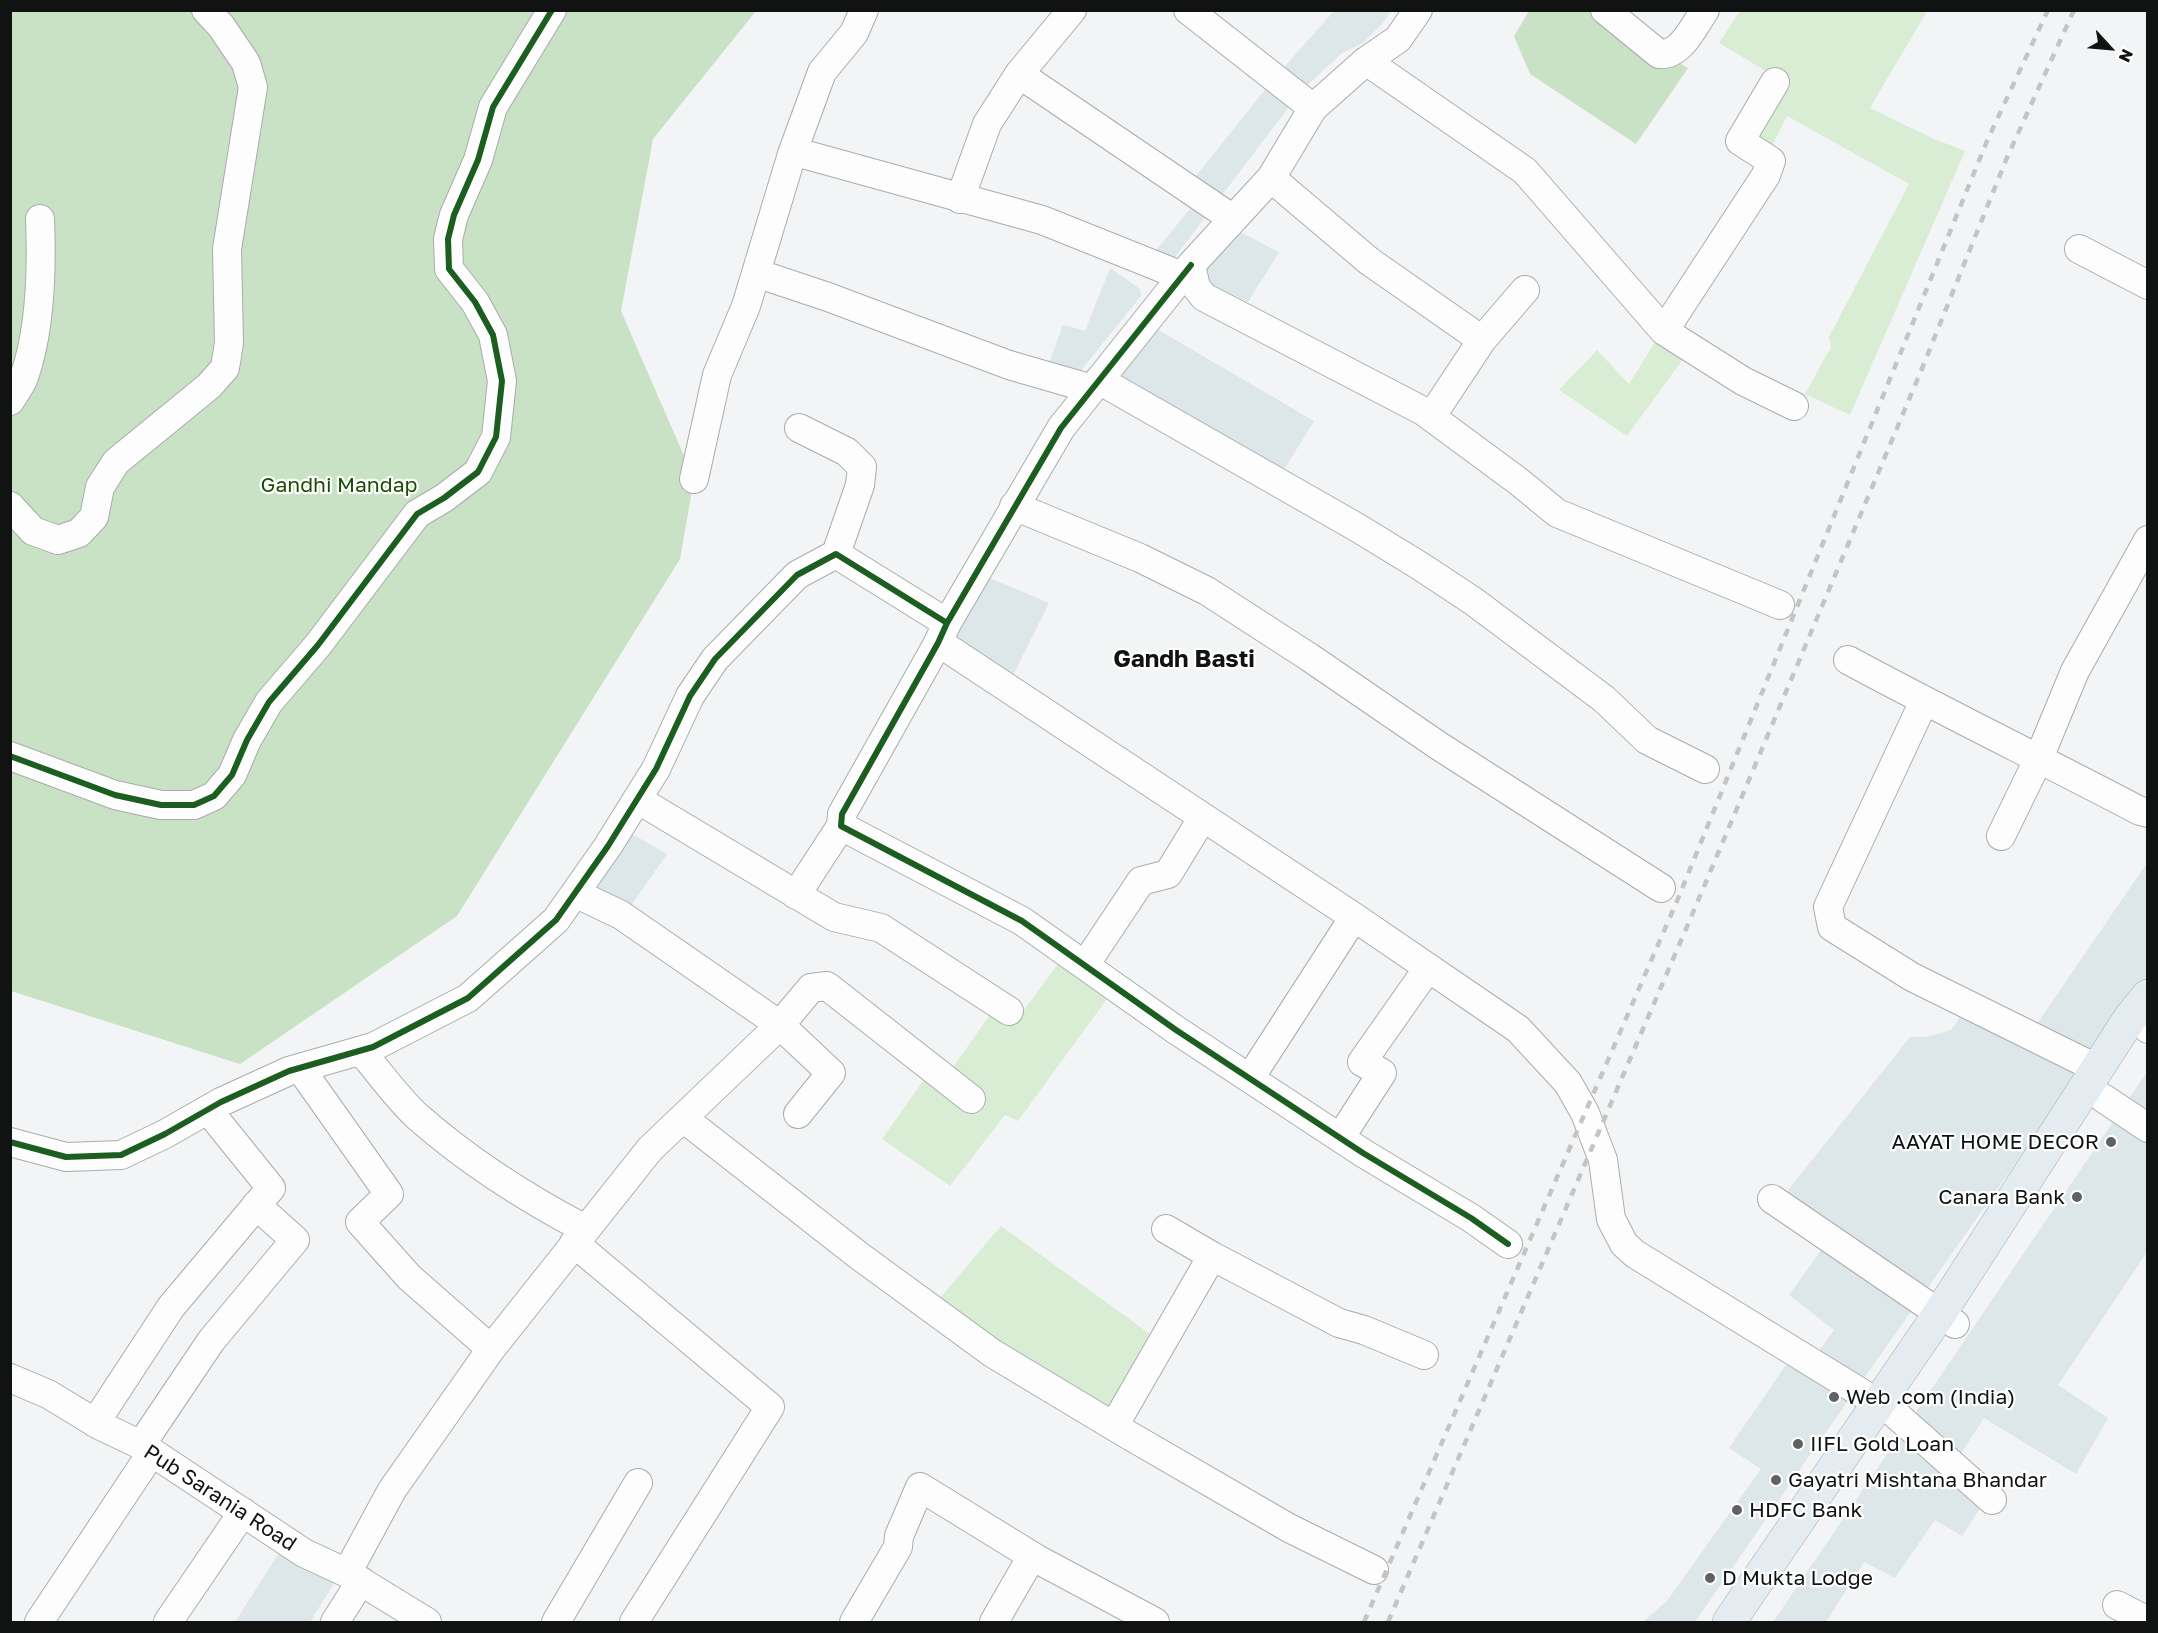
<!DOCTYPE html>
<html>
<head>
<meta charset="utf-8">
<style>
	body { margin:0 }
	#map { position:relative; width:2158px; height:1633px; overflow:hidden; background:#f2f4f5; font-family:"Golos Text",sans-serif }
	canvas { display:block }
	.frame { position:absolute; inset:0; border:12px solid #111313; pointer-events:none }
	.north { position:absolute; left:2080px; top:18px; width:60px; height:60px; -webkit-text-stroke:4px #fff; paint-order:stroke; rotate:116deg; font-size:16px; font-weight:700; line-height:24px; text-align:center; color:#111313 }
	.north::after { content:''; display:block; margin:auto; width:21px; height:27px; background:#111313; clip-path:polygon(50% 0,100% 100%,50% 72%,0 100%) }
</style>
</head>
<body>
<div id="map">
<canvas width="2158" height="1633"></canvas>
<div class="frame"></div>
<div class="north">N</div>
</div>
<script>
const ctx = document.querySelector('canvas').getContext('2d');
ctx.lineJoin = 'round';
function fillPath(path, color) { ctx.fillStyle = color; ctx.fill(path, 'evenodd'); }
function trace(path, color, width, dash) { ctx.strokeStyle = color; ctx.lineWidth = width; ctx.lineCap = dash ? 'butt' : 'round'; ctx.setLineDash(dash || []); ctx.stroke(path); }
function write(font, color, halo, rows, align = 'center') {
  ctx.font = font + ' "Golos Text",sans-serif'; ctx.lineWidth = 4.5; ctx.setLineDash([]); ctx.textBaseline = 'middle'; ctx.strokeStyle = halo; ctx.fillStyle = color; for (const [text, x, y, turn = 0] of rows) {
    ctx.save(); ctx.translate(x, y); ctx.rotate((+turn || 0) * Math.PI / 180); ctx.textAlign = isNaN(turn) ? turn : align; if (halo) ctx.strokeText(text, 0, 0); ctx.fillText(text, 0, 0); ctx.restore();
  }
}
fillPath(new Path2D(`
	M1334,11H1391L1382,24L1363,43L1342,53L1301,91L1159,278L1141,269L1201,195L1188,186L1272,81Z
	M1232,228L1279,252L1248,302L1207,282L1202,262Z
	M1110,268L1140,289L1141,296L1078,374L1047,369L1063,325L1085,331Z
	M1155,328L1314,421L1278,479L1113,383Z
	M985,576L1049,603L1009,683L954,636Z
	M627,831L667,854L621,920L586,900Z
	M2147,863V977L1814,1449L1695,1622H1643L1667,1601L1761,1469L1729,1448L1799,1346L1817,1354L1834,1330L1789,1295L1822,1249L1774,1208L1910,1037H1927L1951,1030L1966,1009L2030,1034Z
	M2147,1072V1252L2058,1385L2108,1418L2076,1474L1984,1418L1949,1472L1985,1500L1962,1536L1935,1520L1895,1578L1864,1562L1826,1622H1773Z
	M281,1550L335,1582L310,1622H235Z`), '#dde6e8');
fillPath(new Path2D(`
	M1740,11H1927L1870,108L1934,139L1965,151L1850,415L1805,394L1831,347L1829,337L1909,184L1787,116L1772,146L1747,132L1779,79L1719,43Z
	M1657,339L1683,359L1627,436L1559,390L1597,350L1629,384Z
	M1061,960L1109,996L1018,1121L1005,1115L950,1186L882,1139L926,1077L951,1070L999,1002L1021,1014Z
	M1001,1226L1154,1337L1105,1417L934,1305Z`), '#d9edd5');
fillPath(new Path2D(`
	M11,11H756L653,139L621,311L694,479L680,559L457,916L240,1064L11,991Z
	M1529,11H1602L1670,58L1688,68L1636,144L1530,74L1514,36Z`), '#c9e1c4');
const minor = new Path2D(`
	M1188,10L1313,108
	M1418,10L1398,39L1366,61L1313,108L1271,178L1191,265L1196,287L1204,297L1423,411L1518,481L1557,513L1780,605
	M1605,10L1659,54C1681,56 1694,26 1705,10
	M1366,61L1525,171L1664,331L1743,381L1794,406
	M1019,74L1072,10
	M792,154L822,72L854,33L864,10
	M1271,178L1369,261L1482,340L1431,417
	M960,199L987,124L1019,74L1233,219
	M2079,249L2148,285
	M1191,265L1061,428L947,623L938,643L842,814L841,826L1022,921L1176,1030L1363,1153L1471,1218L1508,1244
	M756,273L828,297L1009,365L1092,389
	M1664,331L1766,175L1771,161L1740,141L1775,82
	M1482,340L1525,290
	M1099,380L1358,528L1420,566L1473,601L1604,699L1647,740L1705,769
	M10,401C15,393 21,385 24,377C41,329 42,268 40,219
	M799,428L847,452L862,467L860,485L836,554
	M694,479L717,375L746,306L792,154H803L1042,220L1182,276
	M10,506L33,531L58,540L79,533L94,517L100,487L116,462L209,386L225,368L229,343L227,249L253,87L246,63L221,26L206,10
	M1014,506L1140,558L1207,591L1309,657L1439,746L1661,888
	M938,642L1354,917L1518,1029L1568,1083L1585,1113L1603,1160L1611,1219L1624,1244L1635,1254L1894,1413L1992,1500
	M1848,660C1944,712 2043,760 2140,811L2148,813
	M1924,701L1828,907L1832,927L1912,977L2098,1069
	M10,756L115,795L161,805H194L214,796L232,775L247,740L269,702L318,645L417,514L444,498L478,472L496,437L502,381L493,335L475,302L449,269L448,239L454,215L478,160L493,107L552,10
	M637,799L834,917L881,928L1009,1011
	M2001,836L2039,758L2075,671L2148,540
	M575,893L621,915L780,1025L831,1073L798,1114
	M796,895L841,826
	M1085,965L1141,881L1168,874L1203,817
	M2147,1028L2148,1029
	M361,1051C379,1072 398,1099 418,1117C468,1161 526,1198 585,1229
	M300,1068L389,1194L360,1222L409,1277L491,1349L392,1490L347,1573
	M1250,1078L1354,917
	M2103,1098L2148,1128
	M683,1118L858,1255L992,1353L1125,1433L1289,1528L1374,1570
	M1340,1138L1382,1073L1362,1062L1428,968
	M10,1142L66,1157L121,1155L165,1134L221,1102L289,1071L373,1047L468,998L556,920L608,846L656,769L690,696L715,659L797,575L836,554L947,623
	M1772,1199L1955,1324
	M574,1243L770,1407L634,1622
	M1212,1256L1339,1323L1364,1330L1424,1355
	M491,1349L650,1149L780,1025L811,988L827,986L971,1099
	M10,1378L48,1394L99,1425L141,1445L304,1553L347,1573L427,1622
	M95,1423L171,1307L271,1188L208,1110
	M1114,1426L1212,1256L1166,1229
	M141,1445L211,1341L295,1240L256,1205
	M2117,1605L2148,1621
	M39,1622L152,1452
	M168,1622L243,1512
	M335,1622L361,1581
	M556,1622L638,1483
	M854,1622L898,1547L899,1536L920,1487L1037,1559L1155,1622
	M994,1622L1032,1556`);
const major = new Path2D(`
	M1729,1622L1940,1313L2130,1018L2148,996`);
trace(minor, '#aaacac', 30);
trace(major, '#a0acb6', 34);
trace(minor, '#fdfdfe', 28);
trace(major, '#e4ecf1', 33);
trace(new Path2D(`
	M1364,1622L1677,901L1987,141L2048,10
	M1388,1622L1695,908L1921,371L2006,160L2074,10`), '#c4c4c5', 4.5, [8, 8]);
trace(new Path2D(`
	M1191,265L1061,428L947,623L938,643L842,814L841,826L1022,921L1176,1030L1363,1153L1471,1218L1508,1244
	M10,756L115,795L161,805H194L214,796L232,775L247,740L269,702L318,645L417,514L444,498L478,472L496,437L502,381L493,335L475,302L449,269L448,239L454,215L478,160L493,107L552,10
	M10,1142L66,1157L121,1155L165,1134L221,1102L289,1071L373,1047L468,998L556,920L608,846L656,769L690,696L715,659L797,575L836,554L947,623`), '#1b5e20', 6);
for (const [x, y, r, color] of [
	[2111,1142,6,"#606262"],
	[2077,1197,6,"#606262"],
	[1834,1397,6,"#606262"],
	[1798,1444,6,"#606262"],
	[1776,1480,6,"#606262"],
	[1737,1510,6,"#606262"],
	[1710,1578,6,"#606262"]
]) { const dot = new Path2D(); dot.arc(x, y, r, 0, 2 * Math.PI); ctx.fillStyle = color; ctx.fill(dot); trace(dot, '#fff', 2); }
write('21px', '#1a4f03', '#fff', [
	["Gandhi Mandap",339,485]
]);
write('21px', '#111313', '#fff', [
	["AAYAT HOME DECOR",2099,1142,"right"],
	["Canara Bank",2065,1197,"right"],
	["Web .com (India)",1846,1397],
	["IIFL Gold Loan",1810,1444],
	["Gayatri Mishtana Bhandar",1788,1480],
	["HDFC Bank",1749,1510],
	["D Mukta Lodge",1722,1578]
], 'left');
write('21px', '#111313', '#fff', [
	["Pub Sarania Road",220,1498,33]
]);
write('bold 24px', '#111313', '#fff', [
	["Gandh Basti",1184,659]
]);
</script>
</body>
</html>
